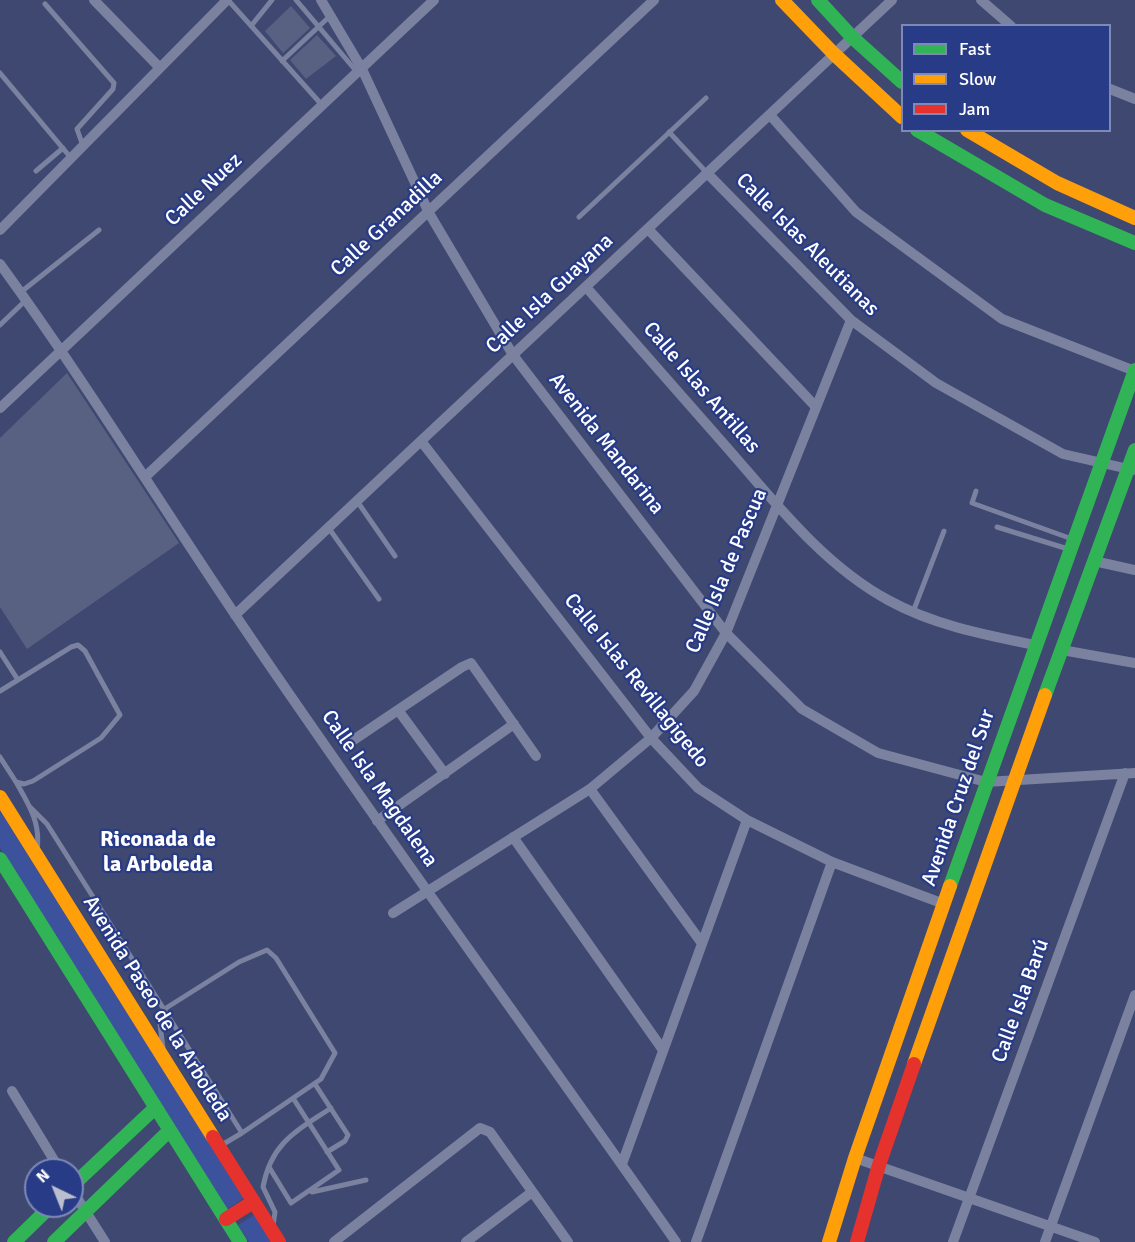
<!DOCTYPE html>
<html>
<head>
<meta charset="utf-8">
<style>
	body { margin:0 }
	#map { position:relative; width:1135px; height:1242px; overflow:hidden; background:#3e4871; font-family:Signika,sans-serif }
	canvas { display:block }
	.legend { position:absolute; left:901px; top:24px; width:210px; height:108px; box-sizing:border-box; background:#283b87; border:2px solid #7e89b7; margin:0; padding:8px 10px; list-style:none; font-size:18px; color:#fff }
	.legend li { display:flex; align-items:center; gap:12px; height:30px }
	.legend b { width:30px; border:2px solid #7e89b7 }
	.north { position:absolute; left:24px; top:1158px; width:60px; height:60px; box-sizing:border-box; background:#283b87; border:2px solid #7e89b7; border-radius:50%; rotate:317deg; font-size:16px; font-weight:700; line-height:24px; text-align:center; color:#fff }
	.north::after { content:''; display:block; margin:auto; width:21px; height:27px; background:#bbbfcd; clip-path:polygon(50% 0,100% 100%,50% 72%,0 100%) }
</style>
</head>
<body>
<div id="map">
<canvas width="1135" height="1242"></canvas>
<ul class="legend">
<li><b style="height:8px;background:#30b455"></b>Fast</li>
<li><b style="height:8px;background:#ff9f0a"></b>Slow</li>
<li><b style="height:8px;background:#e5322d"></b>Jam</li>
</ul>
<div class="north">N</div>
</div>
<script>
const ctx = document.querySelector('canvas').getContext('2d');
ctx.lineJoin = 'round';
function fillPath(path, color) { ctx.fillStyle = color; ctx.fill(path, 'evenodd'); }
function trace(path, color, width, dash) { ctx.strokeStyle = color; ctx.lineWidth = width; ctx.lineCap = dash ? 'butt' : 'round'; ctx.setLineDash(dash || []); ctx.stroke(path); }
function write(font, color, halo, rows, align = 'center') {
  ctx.font = font + ' Signika,sans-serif'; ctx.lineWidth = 4.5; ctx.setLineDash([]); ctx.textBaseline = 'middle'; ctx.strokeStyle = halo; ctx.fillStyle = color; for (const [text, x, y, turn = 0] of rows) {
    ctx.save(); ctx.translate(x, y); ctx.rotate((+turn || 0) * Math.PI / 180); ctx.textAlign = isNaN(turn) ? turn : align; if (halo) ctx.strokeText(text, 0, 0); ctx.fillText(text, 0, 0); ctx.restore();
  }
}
fillPath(new Path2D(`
	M0,811L244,1198L227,1209L0,848Z
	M254,1215L272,1242H249L238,1225Z`), '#3d529c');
fillPath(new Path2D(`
	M291,6L310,28L283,53L265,31Z
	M317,35L336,56L306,79L290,60Z
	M67,373L179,543L27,649L0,607V438Z`), '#596182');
trace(new Path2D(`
	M228,0L322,105
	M296,0L357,72
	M45,4L114,83L113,89L77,129L83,146
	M251,26L272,0
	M282,61L330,16
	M0,73L71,158
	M669,132L707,173
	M36,171L63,148
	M579,217L706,98
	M21,292L99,230
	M0,325L26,300
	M976,491L972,503L1072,539
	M357,501L395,556
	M328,527L379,599
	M997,527L1068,549
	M913,612L944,531
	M0,652L18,680
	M0,691L71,647L78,645L85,651L120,715L101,738L33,781L24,784L16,782L0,757
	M16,782C29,805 41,823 37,850
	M30,807L47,824L242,1133L321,1079L335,1053L276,958L267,950L239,962L163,1010L159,1017L163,1048
	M315,1084L348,1135L345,1141L327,1152
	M220,1146L242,1133
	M269,1167L291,1203L339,1170L293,1098
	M312,1192L366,1180
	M273,1226L275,1212L263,1187C271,1143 296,1131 331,1108`), '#7a829f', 5);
trace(new Path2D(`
	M94,0L160,68
	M321,0L362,69L429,213L513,355L726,633L802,709L878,753L986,782L1135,773
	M981,0L1011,26
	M1110,89L1135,99
	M770,115L856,212L1002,319L1135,371
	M708,174L851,320L936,383L1063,454L1133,470
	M648,229L816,407
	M0,230L227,0
	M0,264C83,378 157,499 236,616C379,828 530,1033 676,1242
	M586,287C634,342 682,396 730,451C776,504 825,566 888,600C933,625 985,635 1035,645
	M0,408L434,0
	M421,441L651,738L698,788L747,820L832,862L944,904
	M146,476L654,0
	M1094,561L1135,570
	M235,615L892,0
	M1062,650L1135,663
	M398,710L445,774
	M349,743L462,667L471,663L536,756
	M590,789L701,942
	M377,821L514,724
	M513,837L663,1050
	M393,913L590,789L651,738L694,691L726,633L851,320
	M12,1091L60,1170
	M855,1158L1095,1242
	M622,1164L747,820
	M72,1190L105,1242
	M334,1242L480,1128L490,1132L568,1242
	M466,1242L532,1192
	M696,1242L832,862
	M953,1242L1125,773
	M1045,1242L1135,995`), '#7a829f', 10);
trace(new Path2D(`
	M818,0L852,37L902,82
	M917,130L1045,205L1135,243
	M1045,695L1135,450
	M0,859L240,1242
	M950,886L1135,370
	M72,1186L155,1108
	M14,1242L51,1206
	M54,1242L169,1131`), '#30b455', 14);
trace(new Path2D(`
	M782,0L834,54L902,117
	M967,130L1057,183L1135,218
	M0,797L213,1137
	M914,1064L1045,695
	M829,1242L855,1158L950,886`), '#ff9f0a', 14);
trace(new Path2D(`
	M213,1137L279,1242
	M226,1219L253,1202
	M857,1242L879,1165L914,1064`), '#e5322d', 14);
write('21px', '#fff', '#283b87', [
	["Calle Nuez",204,190,-43],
	["Calle Granadilla",387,224,-43],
	["Calle Islas Aleutianas",807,245,45],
	["Calle Isla Guayana",550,294,-43],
	["Calle Islas Antillas",701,388,49],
	["Avenida Mandarina",606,444,52],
	["Calle Isla de Pascua",727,571,-67],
	["Calle Islas Revillagigedo",636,681,51],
	["Calle Isla Magdalena",379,789,55],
	["Avenida Cruz del Sur",959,798,-71],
	["Calle Isla Barú",1021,1001,-70],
	["Avenida Paseo de la Arboleda",157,1009,58]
]);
write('bold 22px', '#fff', '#283b87', [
	["Riconada de",158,840],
	["la Arboleda",158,865]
]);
</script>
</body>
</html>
